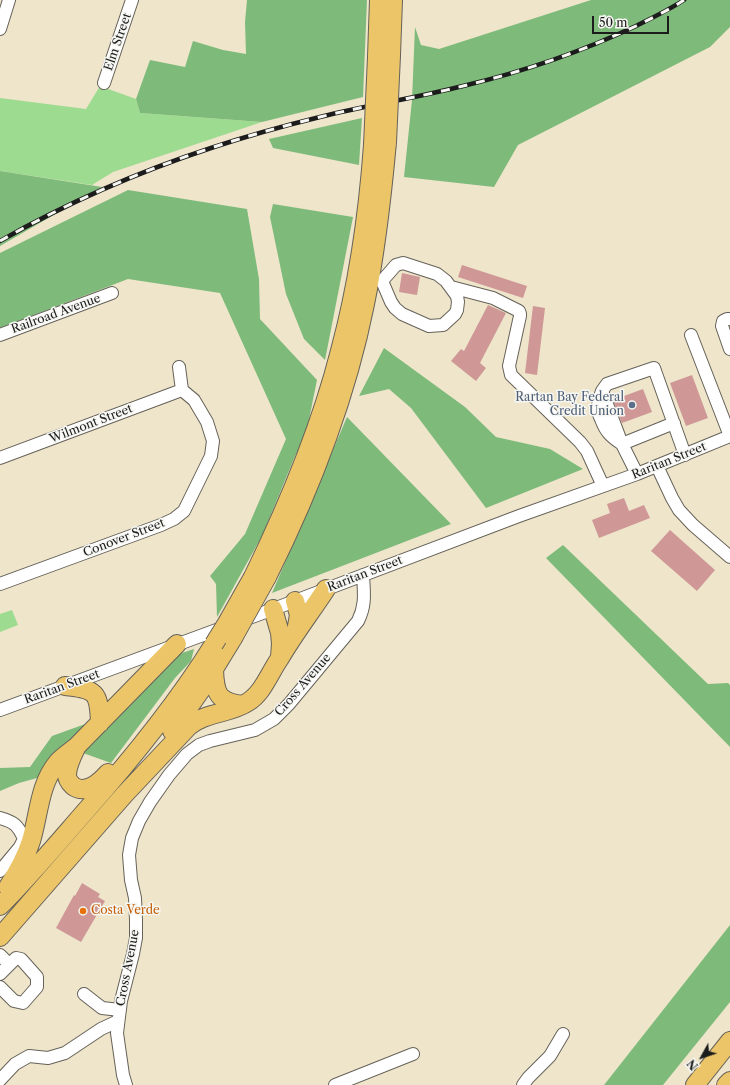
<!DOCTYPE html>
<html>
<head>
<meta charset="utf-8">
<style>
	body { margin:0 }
	#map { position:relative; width:730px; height:1085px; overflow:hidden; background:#eee5cb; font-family:"Libre Caslon Text",serif }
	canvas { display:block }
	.north { position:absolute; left:682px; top:1037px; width:40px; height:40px; -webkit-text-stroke:3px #f6f6f2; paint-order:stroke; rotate:230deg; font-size:11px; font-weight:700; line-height:16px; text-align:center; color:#1c1c1c }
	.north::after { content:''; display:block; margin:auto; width:14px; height:18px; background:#1c1c1c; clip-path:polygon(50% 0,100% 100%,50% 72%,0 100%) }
	.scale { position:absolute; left:592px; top:16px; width:77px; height:18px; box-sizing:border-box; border:2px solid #1c1c1c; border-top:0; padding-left:5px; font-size:12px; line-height:14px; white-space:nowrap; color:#1c1c1c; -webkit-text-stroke:3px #f6f6f2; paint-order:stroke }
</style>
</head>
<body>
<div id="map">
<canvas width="730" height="1085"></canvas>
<div class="north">N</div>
<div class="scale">50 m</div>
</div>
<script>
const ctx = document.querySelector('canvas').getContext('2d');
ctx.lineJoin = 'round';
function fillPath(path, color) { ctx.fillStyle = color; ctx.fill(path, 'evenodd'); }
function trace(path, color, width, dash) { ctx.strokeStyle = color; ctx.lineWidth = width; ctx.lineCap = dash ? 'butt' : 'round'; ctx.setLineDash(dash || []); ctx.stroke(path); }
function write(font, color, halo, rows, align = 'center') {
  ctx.font = font + ' "Libre Caslon Text",serif'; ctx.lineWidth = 3; ctx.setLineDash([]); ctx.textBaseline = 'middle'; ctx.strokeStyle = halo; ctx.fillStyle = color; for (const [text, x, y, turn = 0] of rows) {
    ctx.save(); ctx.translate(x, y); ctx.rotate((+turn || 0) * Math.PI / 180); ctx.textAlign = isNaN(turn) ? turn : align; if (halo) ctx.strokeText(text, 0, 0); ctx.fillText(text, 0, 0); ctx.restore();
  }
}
fillPath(new Path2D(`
	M100,86L136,99L140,113L262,122L113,172L92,185L0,171V98L86,109Z
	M12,610L18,625L0,632V614Z`), '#9ddb90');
fillPath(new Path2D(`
	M247,0H367L363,97L262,122L140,113L136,99L150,60L185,67L193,41L223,50L246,54L245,22Z
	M591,0H730V27L710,47L518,145L494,187L404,177L412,100L415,27L421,45L439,49Z
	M362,118L359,165L273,148L269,139Z
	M0,171L102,187L0,246Z
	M128,190L247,209L259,279L260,319L317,380L305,439L295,456L263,534L217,617L216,584L210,576L245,534L286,439L220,293L128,279L0,328V253Z
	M273,204L353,217L325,360L304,339L286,294L270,217Z
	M384,348L465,407L496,437L550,449L583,469L486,508L411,408L389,389L359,396Z
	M347,417L451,524L272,593Z
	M563,545L708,684L728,683L730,685V747L546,558Z
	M194,649L191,661L175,678L111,763L83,753L173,656Z
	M88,723L37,778L19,783L0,791V768L30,767L52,736Z
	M730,925V1002L663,1085H604Z`), '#7ebb7a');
fillPath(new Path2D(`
	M462,265L527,286L523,298L458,277Z
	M402,273L420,277L417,295L399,292Z
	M488,305L506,313L480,363L486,368L476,381L451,361L461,349L464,351Z
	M533,306L545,308L537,375L525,373Z
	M692,375L708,418L686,426L670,383Z
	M643,389L652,412L622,423L613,400Z
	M624,498L629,511L644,505L650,518L599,538L592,520L610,513L607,504Z
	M670,530L715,570L697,591L651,551Z
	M82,883L100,894L98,897L105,901L81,942L56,928L74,895L75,896Z`), '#cf9896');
const minor = new Path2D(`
	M0,29L9,0
	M104,83L132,0
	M370,279L382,281L391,302L395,308L402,314L429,326L443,325L455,314L457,310L458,302L457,296L446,281L437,274L403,263L396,265L382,281
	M451,287L493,298L519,311L520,314V316L509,366L511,375L580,442L587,451L603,486
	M730,319H727L723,321L722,326L730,349
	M0,335L112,293
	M691,335L730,436
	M179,367L182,390
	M602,391C600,397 597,404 598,410C598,413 600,417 601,419C606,432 610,436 622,444
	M622,444L674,423
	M0,458L182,390
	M657,466L672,498L679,510L693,525L730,557
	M637,474L622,444L602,391L607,384L654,368L685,455
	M0,584L161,525L174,519L184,511L211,456L213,441L207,422L194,400L182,390
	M0,710L295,601L519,516L637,474L730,436
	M0,818C14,822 18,825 24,839L20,847L0,871
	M0,955L9,964
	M0,974L16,958L21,959L37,977V987L23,1003L14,1001L0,987
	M84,994L102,1008L120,1010
	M0,1080L15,1064L29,1056L48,1058L65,1053L101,1029L118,1021
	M126,1085L123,1075L117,1033L121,1001L133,954L136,938V920L135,898L131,880L129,855L132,838L139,821L150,802L169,775L187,754L199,745L210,741L255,730L274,719L289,704L358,621C366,605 364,593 363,575
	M335,1085L413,1054
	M523,1085L528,1078L550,1056L563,1034`);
const highway = new Path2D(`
	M391,55L393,0
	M377,57L379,0
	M253,577C288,505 320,430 340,351C358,284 368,215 373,145
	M267,577C310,491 346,399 365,304C376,251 382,197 387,142
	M295,601L299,615L296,632
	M273,609L280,633L281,644L280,657
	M214,670C215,694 218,702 243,705
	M65,686C96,689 99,692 100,723
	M172,731L203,687L233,638
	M76,748C72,756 67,766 67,775C67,779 70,783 73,786C86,795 100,782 108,773
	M8,887C17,873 26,857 31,841C39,815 39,785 57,763C62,757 70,752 76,747L177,644
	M0,906C29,877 56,845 83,814C131,760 176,705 214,644
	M0,937L124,795L189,726C206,712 230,714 248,702C263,693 270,672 280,658C294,634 311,612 326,589
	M695,1085L730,1041
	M726,1085L730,1081`);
trace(minor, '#666259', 14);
trace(highway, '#666259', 20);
trace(minor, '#fff', 12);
trace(highway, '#ecc569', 18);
const rail = new Path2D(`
	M0,241C67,203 138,172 211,148C247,136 283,126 320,117C368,105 416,98 463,86C522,72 581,52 636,26C652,18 669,10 684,0`);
trace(rail, '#1c1c1c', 4.5);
trace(rail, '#f6f6f2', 3, [9]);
const highwayBridge = new Path2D(`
	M387,142L391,55
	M373,145L377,57
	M233,638L267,577
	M214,644L227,623L253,577`);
trace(highwayBridge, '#666259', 20, []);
trace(highwayBridge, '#ecc569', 18);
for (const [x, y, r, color] of [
	[632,405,4,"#5c6f8a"],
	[83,911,4,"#e8710a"]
]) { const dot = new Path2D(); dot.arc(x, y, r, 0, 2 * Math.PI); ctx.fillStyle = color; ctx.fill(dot); trace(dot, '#f6f6f2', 1.5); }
write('12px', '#1c1c1c', '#f6f6f2', [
	["Elm Street",118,42,-71],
	["Railroad Avenue",56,314,-20],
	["Wilmont Street",91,424,-21],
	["Raritan Street",669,461,-22],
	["Conover Street",124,538,-21],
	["Raritan Street",365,574,-21],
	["Cross Avenue",303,685,-49],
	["Raritan Street",62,687,-20],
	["Cross Avenue",128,968,-79]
]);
write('12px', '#4e5e75', '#f6f6f2', [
	["Rartan Bay Federal",624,398],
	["Credit Union",624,412]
], 'right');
write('12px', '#c56008', '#f6f6f2', [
	["Costa Verde",91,911]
], 'left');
</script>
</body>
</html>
